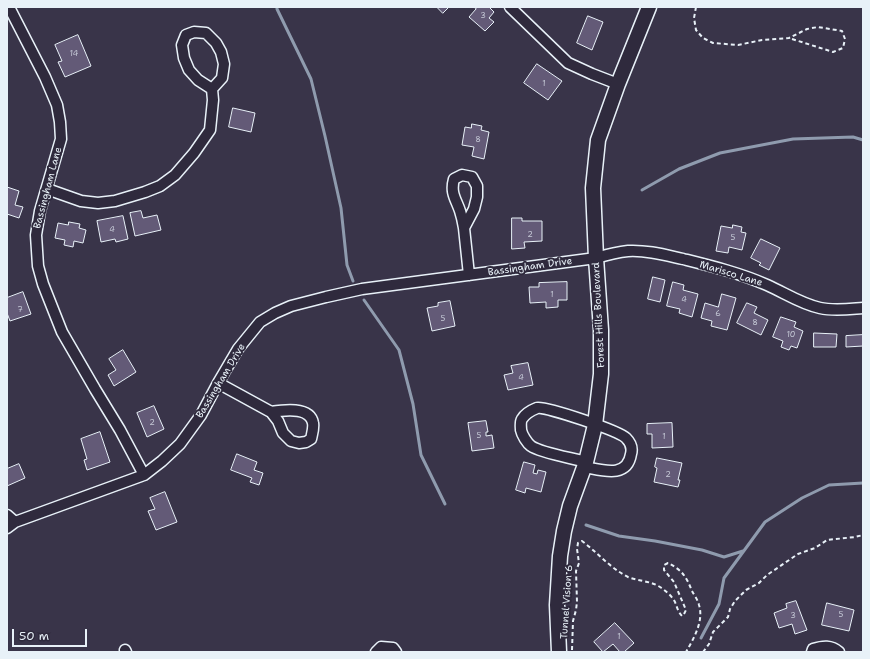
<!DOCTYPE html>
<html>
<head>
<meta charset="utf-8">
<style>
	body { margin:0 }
	#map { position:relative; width:870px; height:659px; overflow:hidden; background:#393449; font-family:"Shantell Sans",sans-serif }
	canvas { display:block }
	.frame { position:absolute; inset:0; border:8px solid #e8f1f8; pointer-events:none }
	.scale { position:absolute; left:12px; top:629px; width:75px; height:18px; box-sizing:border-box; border:2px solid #e8f1f8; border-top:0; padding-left:5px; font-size:12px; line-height:14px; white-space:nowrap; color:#e8f1f8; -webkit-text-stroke:3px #2f2a3d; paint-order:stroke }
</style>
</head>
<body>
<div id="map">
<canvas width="870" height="659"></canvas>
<div class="frame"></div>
<div class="scale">50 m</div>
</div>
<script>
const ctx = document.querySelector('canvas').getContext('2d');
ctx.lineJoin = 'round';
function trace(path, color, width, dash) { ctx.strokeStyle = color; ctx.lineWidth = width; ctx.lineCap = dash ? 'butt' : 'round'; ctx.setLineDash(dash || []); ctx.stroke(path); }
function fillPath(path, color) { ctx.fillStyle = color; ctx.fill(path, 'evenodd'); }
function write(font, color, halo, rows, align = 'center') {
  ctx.font = font + ' "Shantell Sans",sans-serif'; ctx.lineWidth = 4; ctx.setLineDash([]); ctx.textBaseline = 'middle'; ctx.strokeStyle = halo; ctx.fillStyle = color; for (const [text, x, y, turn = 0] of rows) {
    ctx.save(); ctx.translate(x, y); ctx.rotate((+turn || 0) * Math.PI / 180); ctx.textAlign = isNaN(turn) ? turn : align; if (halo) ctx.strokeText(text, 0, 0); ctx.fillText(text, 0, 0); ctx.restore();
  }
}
trace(new Path2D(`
	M277,7V9L311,79L325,136L341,208L347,265L353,281
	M642,190L679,169L720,153L793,139L853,137L863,140
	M364,300L399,350L413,404L421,455L445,504
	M586,525L619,536L655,541L702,550L724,557L743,551
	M701,638L719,604L724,578L765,522L802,498L829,485L863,483`), '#8f9bae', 3);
const building = new Path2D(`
	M437,7H449L443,13Z
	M474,7H489L494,12L489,18L494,22L485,31L469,17L476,9Z
	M588,16L603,22L592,50L577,43Z
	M78,35L91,66L65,77L58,62L62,61L55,45Z
	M537,64L562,81L548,100L524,83Z
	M233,108L255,113L251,132L229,127Z
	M472,124L482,126L481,130L489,132L484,159L472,156L474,147L462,145L465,127L471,128Z
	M7,187L19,191L15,205L23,207L19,218L7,214Z
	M141,211L143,218L157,215L161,230L135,236L130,213Z
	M123,216L128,239L116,242L115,239L101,242L97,221Z
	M512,218H522V221H542V241L524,242L525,248L512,249Z
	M69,222L80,224L79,228L86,230L83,243L74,241L73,247L64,245L65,240L55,238L58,223L68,225Z
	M733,225L742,227L741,232L746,233L742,250L729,247L728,253L716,251L721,226L732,228Z
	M761,239L780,248L769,270L759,265L761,263L751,258Z
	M653,277L665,280L660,302L648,299Z
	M567,282V300H558V307L546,308V302L530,303L529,287H539V283Z
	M673,282L684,285L683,290L698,294L692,317L679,313L680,309L667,306Z
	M23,292L31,314L10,321L7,313V298Z
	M722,294L736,298L727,330L711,326L712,321L701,318L705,303L718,307Z
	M450,301L455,326L432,331L427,308L438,306V303Z
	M747,303L757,307L754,313L768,320L761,335L737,323Z
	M781,317L796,322L794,327L803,331L797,348L791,346L789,350L781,347L783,341L773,337Z
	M814,333L837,334L836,347H814Z
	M863,335V346L846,347V336Z
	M123,350L136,372L114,386L108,375L116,370L109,359Z
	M528,363L533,385L508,390L504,375L513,373L511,366Z
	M154,406L164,429L147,437L137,413Z
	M486,421L488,432H486V436L492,435L494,448L472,451L468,423Z
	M672,423L673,447L652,448V434H647V424Z
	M100,432L110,462L87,470L84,460L87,459L81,439Z
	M237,454L257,462L254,470L263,473L259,485L250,482L252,478L231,470Z
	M657,458L682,463L678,480H680L678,487L654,482L657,468L655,467Z
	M524,462L535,465L533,473L537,474L538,470L546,472L541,492L526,488L525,493L516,490Z
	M19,464L25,478L7,486V469Z
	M165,492L177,522L156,530L148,511L155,509L150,498Z
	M796,601L807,630L795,634L792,624L779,628L774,613L787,608L786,604Z
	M827,603L854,610L849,631L822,625Z
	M615,623L634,643L624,652H620L613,644L603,652L594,642Z`);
fillPath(building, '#635a77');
trace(building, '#e8f1f8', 1);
const minor = new Path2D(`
	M9,7L45,77L57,105L60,122L61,139L40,211L36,235L38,266L43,284L62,332L95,389L120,430L144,475
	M510,7L568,63L592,74L618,84
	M47,189L81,201L98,203L115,201L145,192L160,186L175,175L194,153L210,130L213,100L212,89L222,78L224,64L221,52L216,43L206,33L194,32L186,35L182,45L184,58L189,70L198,80L212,89
	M464,228C463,222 462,217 460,211C456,199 450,193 454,179L462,175L472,177L477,186V197L474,209L464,228L469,275
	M218,383L271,412L278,421L283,433L291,441L299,443L306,442L311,439C312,434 314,428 313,423C310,406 283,410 271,412
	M584,467C602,470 627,479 631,454C633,447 630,442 626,438C619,431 546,406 537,408C532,410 525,414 522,419C520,422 521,427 521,430C522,435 527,443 531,446C541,453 572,458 586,462
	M7,515L15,522
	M7,528L15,522L144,475L162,461L180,444L201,415L218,383L238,349L260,322L275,313L291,306L326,297L362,289L596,258C606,255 617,252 628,251C647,250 665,255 683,259C711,266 740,273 767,285C785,293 801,304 820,308C834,311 849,309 863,308
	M125,650L126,652
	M376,652L381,647L393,648L396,652
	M812,652L813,649C823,646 831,645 839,652`);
const secondary = new Path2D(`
	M559,652L557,605L560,556L564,531L570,506L586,462L595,425L601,374V330L596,258L593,188L598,140L618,84L649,7`);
trace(minor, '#e8f1f8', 13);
trace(secondary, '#e8f1f8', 17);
trace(new Path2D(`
	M696,7L694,18L696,30L703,38L713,43L738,45L762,40L789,38L807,29L818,27L842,31L845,39L843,48L833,52L789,38
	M572,650L573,621L576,610L577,602L576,571L579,563L577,549L578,543L582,541C598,553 610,568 628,577C638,581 651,581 660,587C666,591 672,596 675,602C677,607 678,612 682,616L684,614L686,610L674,582L664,570V565L668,563C682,570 686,576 692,591C694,595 698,600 699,605C704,621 694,638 686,652
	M703,652L709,644L713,632L728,617L730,609L735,601L746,590L759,583L767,575L798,554L815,548L827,540L855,537L863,535`), '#e8f1f8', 2, [4, 3]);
trace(minor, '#2f2a3d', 10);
trace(secondary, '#2f2a3d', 14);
write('8px', '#c7cbd8', null, [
	["3",483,16],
	["14",74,54],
	["1",544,84],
	["8",478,140],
	["4",112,230],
	["2",530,235],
	["5",733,238],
	["1",552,295],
	["4",684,300],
	["7",20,310],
	["6",718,314],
	["5",443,319],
	["8",755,323],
	["10",791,335],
	["4",521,378],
	["2",152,423],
	["5",479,436],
	["1",664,437],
	["2",668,475],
	["5",841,615],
	["3",793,616],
	["1",619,637]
]);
write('10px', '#e8f1f8', '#2f2a3d', [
	["Bassingham Lane",48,188,-75],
	["Bassingham Drive",530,267,-8],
	["Marisco Lane",731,274,17],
	["Forest Hills Boulevard",599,315,-93],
	["Bassingham Drive",221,381,-59],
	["Tunnel Vision 6",567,602,-86]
]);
</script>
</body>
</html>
